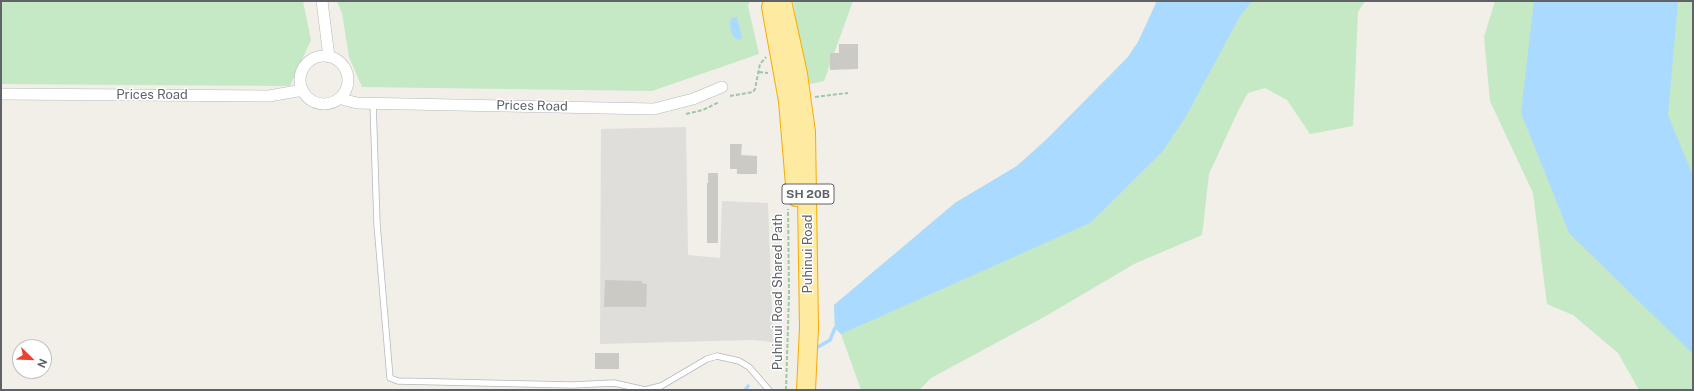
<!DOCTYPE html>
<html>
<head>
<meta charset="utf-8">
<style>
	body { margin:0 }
	#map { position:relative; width:1694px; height:391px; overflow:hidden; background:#f1efe8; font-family:"Public Sans",sans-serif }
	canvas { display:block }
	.frame { position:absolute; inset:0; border:2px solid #5f6368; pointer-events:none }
	.north { position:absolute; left:12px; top:339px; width:40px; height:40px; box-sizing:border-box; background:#fff; border:1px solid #bfc1c3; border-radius:50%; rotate:113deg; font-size:11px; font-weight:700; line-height:16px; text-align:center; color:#5f6368 }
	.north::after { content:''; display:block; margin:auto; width:14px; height:18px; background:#ea4335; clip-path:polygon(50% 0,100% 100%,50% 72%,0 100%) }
</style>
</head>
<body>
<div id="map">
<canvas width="1694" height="391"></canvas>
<div class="frame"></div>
<div class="north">N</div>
</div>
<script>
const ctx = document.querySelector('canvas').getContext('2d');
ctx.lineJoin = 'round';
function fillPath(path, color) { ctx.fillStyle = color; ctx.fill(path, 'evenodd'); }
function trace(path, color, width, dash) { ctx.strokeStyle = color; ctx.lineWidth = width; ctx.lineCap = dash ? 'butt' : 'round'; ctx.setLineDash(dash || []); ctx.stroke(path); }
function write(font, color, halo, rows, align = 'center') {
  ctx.font = font + ' "Public Sans",sans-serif'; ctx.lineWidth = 3; ctx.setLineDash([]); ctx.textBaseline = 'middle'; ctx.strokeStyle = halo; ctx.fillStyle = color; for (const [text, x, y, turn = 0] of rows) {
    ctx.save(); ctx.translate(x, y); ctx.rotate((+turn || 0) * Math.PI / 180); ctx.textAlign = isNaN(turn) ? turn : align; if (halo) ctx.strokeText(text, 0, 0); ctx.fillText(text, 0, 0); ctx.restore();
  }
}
fillPath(new Path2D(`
	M686,127L688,255L720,258L722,201L768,203L773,342L752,340L600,344L601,129Z`), '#e0deda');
fillPath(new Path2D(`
	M1,1H303L311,40L290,86L1,84Z
	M337,1H750L748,6L759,54L652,91L362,87L349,57L342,13Z
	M793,1H853L824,81L810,84L804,69Z
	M1157,1H1365L1358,12L1353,126L1310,134L1287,100L1265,88L1248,93L1238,111L1209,174L1202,235L1134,264L1046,316L931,378L919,390H861L841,334L835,328L834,305L955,203L1017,166L1047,139L1128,57L1138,42Z
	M1495,1H1693V390H1639L1618,353L1573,315L1547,304L1533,193L1490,101L1484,37Z`), '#c5e8c5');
fillPath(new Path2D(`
	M1157,1H1252L1240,16L1185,118L1162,152L1090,223L841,334L835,328L834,305L955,203L1017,166L1047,139L1128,57L1138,42Z
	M1534,1H1678L1668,115L1693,176V354L1569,233L1521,113Z
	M737,17L742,38L740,40C730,37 729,27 731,18Z`), '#aadaff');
trace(new Path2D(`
	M818,347L830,340L835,328
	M745,390L748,386`), '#aadaff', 3.5);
fillPath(new Path2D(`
	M839,44H858V69L830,70V53H839Z
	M730,144H742L741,155L757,156V174H737V169H730Z
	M708,173H718V243H707V183H708Z
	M605,280L642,281V283L647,284L646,307H604Z
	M595,353H619V369H595Z`), '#cccac5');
const service = new Path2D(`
	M373,103L377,224L390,378L398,381L572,385L614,383L645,390L661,386L707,359L717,356L739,361L749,367L769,390`);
const minor = new Path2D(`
	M322,1L329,57
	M300 80a24 24 0 1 1 48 0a24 24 0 1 1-48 0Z
	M1,94L269,96L303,90
	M341,97L345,100L357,103L654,109L693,99L722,87`);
const trunk = new Path2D(`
	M782,1L798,74L806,132L809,328L806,390
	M771,7L788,101L796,197`);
trace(service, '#b5b8bc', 7);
trace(minor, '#b5b8bc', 12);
trace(trunk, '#f9ab00', 20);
trace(new Path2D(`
	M759,72L768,73
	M730,96L753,92L755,89L760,64L766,57
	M815,97L848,93
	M686,114L703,110L719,102
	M786,390L789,294L788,209`), '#9cc7a9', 2, [4, 2]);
trace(service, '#fff', 5.5);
trace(minor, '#fff', 11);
trace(trunk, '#feeaa1', 18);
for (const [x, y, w] of [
	[808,194,52]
]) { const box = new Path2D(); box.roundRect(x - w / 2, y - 10, w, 20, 3); ctx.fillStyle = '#fff'; ctx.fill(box); trace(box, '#5f6368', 1); }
write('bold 12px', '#5f6368', null, [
	["SH 20B",808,194]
]);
write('13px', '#5f6368', '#fff', [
	["Prices Road",152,95],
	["Prices Road",532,106,1],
	["Puhinui Road",808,254,-90],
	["Puhinui Road Shared Path",778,292,-90]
]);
</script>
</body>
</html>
